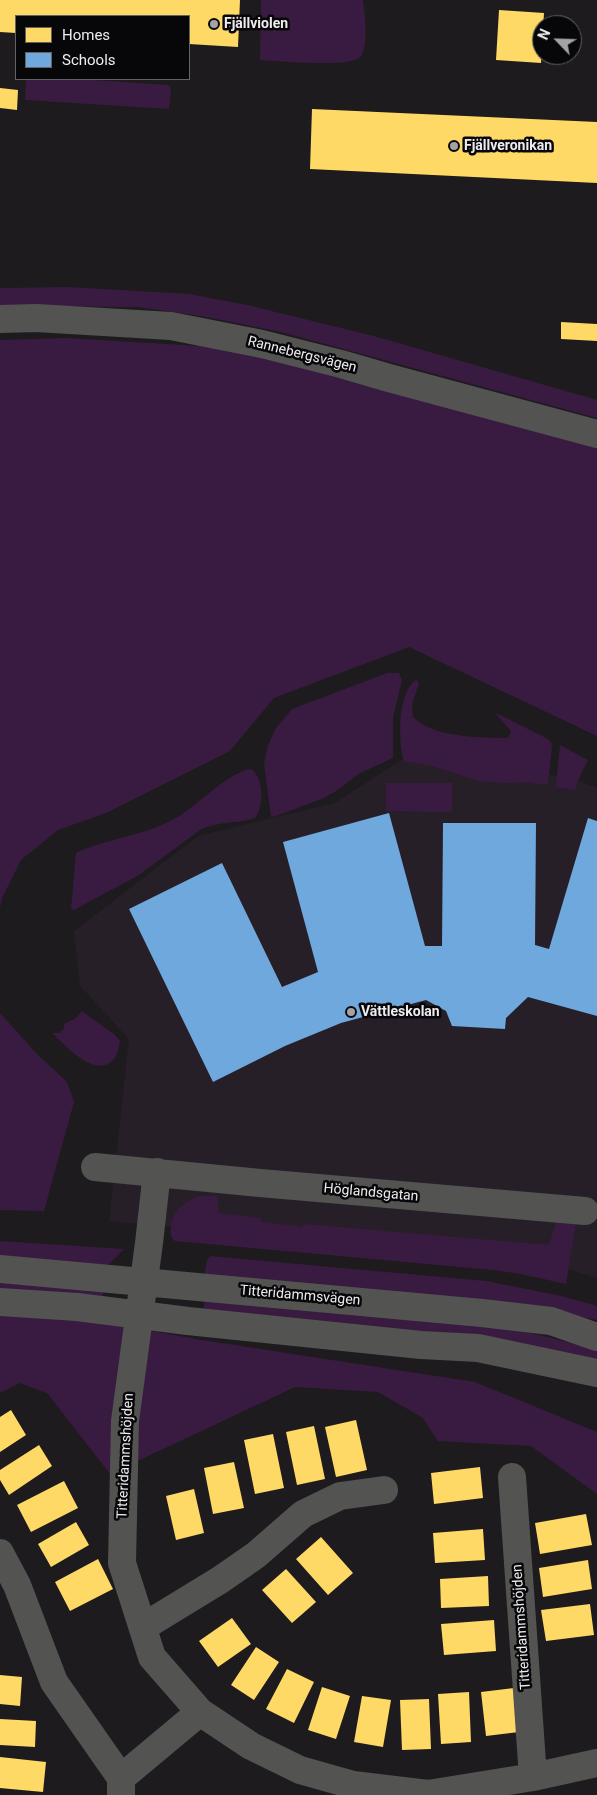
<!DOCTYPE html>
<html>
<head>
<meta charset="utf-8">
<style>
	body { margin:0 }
	#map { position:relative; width:597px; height:1795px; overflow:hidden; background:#1d1b1e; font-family:Roboto,sans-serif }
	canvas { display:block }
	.legend { position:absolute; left:15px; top:15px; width:175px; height:65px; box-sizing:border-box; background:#070608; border:1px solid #636264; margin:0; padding:6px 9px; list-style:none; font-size:15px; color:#eeebee }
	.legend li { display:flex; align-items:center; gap:10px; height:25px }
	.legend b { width:25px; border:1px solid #636264 }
	.north { position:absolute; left:532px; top:15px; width:50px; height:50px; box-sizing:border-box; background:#070608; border:1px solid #636264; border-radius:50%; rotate:294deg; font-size:14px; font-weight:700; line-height:20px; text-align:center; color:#eeebee }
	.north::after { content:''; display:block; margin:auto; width:18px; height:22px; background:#a5a2a5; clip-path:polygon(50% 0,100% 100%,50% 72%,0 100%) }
</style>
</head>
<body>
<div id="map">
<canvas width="597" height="1795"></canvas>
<ul class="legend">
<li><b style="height:14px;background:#ffd966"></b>Homes</li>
<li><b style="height:14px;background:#6fa8dc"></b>Schools</li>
</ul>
<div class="north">N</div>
</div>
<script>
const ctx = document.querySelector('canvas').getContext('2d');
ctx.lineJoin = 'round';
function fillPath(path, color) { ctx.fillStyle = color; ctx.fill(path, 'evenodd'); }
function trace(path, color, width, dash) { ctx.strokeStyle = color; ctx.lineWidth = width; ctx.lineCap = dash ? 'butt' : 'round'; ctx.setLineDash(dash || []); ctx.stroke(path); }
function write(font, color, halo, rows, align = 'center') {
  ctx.font = font + ' Roboto,sans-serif'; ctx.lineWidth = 5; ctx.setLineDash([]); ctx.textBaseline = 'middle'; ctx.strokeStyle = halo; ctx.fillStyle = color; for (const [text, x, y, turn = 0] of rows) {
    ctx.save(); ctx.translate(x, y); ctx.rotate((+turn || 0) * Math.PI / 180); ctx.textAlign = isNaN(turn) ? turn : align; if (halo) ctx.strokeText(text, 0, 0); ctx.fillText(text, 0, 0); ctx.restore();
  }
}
fillPath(new Path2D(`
	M416,750L574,779L597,788V1278L564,1268L256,1235L109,1221L129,1039L80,986L74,931L198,836L335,803Z`), '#271f28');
fillPath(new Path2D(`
	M261,0H363C365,13 369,48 360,57C350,68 276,61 260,60Z
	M26,79H78L168,85L171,88L169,109L25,100Z
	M68,287L189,294L247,305L374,336L597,400V418L281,332L201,316L138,307L0,306V288Z
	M66,338L268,350L597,444V736L409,647L274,698L230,751L106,813L58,830L21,860L2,898L0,908V340Z
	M387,673H399L402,680L393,718V758L358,774L338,790L322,799L276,816L271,817L264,763L268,745L276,728L292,709Z
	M416,680L419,683L412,705L413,717C418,721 424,726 430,728C449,737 487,738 508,738L511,731L494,712L548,739L551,742L552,746L548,783L544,785L527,782L508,783L479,781L429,765L404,761C398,743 397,692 416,680Z
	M560,745L588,760L578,780L575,790L556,787Z
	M251,769C264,777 264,807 255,818C236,824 217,821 200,830L139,875L74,910L71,909L76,853C107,838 144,836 174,819C197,807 227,772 251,769Z
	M386,783H452V812L386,811Z
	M82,1011L115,1035L120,1041C119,1050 117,1059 108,1064C89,1073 65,1045 52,1033H59L64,1029V1024L76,1018Z
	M0,1013L36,1053L67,1082L74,1102L44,1211L0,1210Z
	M199,1196H218V1213L260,1218L262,1222L303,1227V1224L549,1245L557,1220L577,1217L566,1284L521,1274L493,1270L175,1241C170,1237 170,1233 171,1227C172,1211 185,1202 199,1196Z
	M0,1241L124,1249L107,1266L99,1322L202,1340L475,1382L597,1432V1494L531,1446L438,1441L423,1418L378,1392L295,1387L110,1474L47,1393L20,1383L0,1393Z
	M210,1256L486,1281L561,1296L594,1305L597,1307V1320L559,1313L204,1277L207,1260Z
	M205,1296L514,1329L597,1349V1366L203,1317Z`), '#391b41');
fillPath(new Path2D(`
	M0,0H240L238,47L189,44V16H16V33L0,32Z
	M499,10L544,13L541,63L496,60Z
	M0,88L18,90L17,110L0,108Z
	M312,109L597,122V183L310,169Z
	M561,322L597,324V341L561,339Z
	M11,1410L26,1435L0,1452V1417Z
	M356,1420L367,1470L336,1477L325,1427Z
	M314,1426L325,1479L297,1485L286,1432Z
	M273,1434L284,1488L255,1494L244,1440Z
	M39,1445L52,1466L9,1495L0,1480V1470Z
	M234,1462L244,1508L213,1514L204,1468Z
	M480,1467L483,1498L434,1504L431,1473Z
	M64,1481L78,1508L31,1532L17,1505Z
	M194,1489L204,1533L176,1540L166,1496Z
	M586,1514L592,1545L540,1554L535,1523Z
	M76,1522L89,1545L51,1567L38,1544Z
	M483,1529L485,1560L435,1563L433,1533Z
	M321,1537L353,1573L328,1595L296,1559Z
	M98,1559L113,1589L70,1611L55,1582Z
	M588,1560L592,1589L543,1597L539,1568Z
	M286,1569L316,1602L292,1623L262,1590Z
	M488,1576L489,1606L441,1608L440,1579Z
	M590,1604L594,1635L546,1641L541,1610Z
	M232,1618L251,1644L218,1667L199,1641Z
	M494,1620L496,1651L444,1655L441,1624Z
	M256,1647L279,1662L254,1700L231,1685Z
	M287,1669L314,1682L294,1723L266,1709Z
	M0,1675L22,1677L20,1706L0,1704Z
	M322,1687L350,1696L336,1739L308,1730Z
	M514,1688L519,1732L486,1736L481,1692Z
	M469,1692L471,1742L441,1744L438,1694Z
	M362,1696L391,1700L383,1747L354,1742Z
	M429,1699L431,1749L402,1750L400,1700Z
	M0,1719L36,1721L35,1747L0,1745Z
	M0,1757L46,1762L43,1792L0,1788Z`), '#ffd966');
fillPath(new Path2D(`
	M389,813L425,946H442L443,823H536L535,945L549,949L588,818L597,821V1016L528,997L506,1018L505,1029L452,1026L446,1011L426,1000L341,1023L285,1046L213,1082L129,909L222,863L282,987L318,972L283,842Z`), '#6fa8dc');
trace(new Path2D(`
	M0,319L36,318L171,326L262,344L341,364L389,378L597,434
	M95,1167L260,1183L585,1211
	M157,1172L149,1243L125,1421L122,1563L152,1657L200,1712L251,1746L300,1770L353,1785L428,1794L533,1777L597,1763
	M0,1269L482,1313L551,1321L597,1337
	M0,1302L77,1307L188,1321L421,1345L478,1348L597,1373
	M512,1477L533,1777
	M0,1553L17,1585L54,1682L121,1778V1795
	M143,1627L220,1580L256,1555L303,1514L340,1496L384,1490
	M121,1778L200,1712`), '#535352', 28);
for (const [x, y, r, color] of [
	[214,24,5,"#a5a2a5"],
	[454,146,5,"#a5a2a5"],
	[351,1012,5,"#a5a2a5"]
]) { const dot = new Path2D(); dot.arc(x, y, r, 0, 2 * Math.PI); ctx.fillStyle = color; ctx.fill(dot); trace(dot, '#070608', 2); }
write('bold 14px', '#eeebee', '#070608', [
	["Fjällviolen",224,24],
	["Fjällveronikan",464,146],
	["Vättleskolan",361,1012]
], 'left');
write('14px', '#eeebee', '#070608', [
	["Rannebergsvägen",302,355,14],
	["Höglandsgatan",371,1193,5],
	["Titteridammsvägen",300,1296,5],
	["Titteridammshöjden",126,1456,-87],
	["Titteridammshöjden",522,1627,-94]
]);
</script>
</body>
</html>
